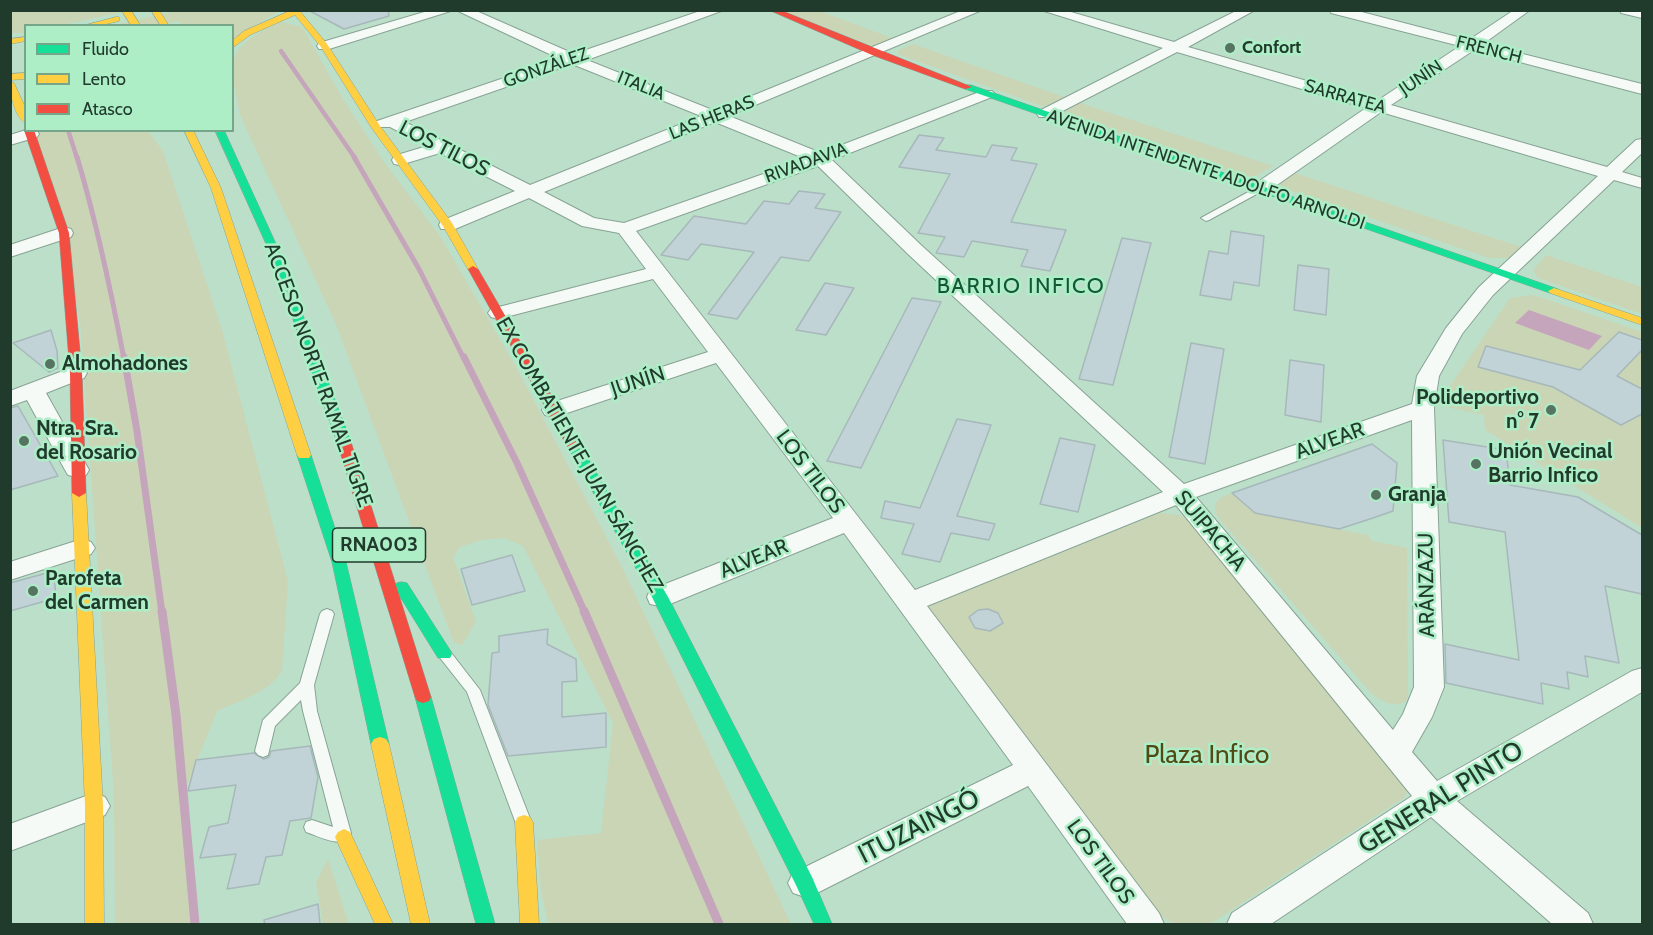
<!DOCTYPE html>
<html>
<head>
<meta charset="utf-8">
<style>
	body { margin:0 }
	#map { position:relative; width:1653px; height:935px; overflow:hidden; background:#bcdfca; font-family:Cabin,sans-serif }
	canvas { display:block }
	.frame { position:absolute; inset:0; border:12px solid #203b2c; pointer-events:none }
	.legend { position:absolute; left:24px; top:24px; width:210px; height:108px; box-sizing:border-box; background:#adeec7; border:2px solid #75a689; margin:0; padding:8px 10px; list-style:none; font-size:18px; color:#203b2c }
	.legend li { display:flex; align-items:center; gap:12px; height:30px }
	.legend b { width:30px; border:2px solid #75a689 }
</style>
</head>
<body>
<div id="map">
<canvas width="1653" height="935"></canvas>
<div class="frame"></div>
<ul class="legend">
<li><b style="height:8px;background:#16e098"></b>Fluido</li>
<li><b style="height:8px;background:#ffcf43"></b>Lento</li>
<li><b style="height:8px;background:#f24e42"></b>Atasco</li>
</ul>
</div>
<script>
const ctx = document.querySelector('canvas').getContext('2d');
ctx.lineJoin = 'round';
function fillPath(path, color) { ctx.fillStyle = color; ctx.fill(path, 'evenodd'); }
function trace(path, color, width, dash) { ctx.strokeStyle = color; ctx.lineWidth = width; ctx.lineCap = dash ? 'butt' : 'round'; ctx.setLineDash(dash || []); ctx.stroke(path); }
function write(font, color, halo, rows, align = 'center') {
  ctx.font = font + ' Cabin,sans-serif'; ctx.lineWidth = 5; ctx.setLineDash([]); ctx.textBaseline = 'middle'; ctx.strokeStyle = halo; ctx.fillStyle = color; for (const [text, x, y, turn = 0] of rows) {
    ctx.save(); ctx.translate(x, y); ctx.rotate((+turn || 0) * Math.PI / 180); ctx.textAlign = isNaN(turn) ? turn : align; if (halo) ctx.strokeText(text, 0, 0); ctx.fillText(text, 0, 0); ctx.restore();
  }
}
fillPath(new Path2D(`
	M10,11H129L61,25L26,26L25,33H11Z
	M176,11H277L274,14L233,39L232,26L182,25L179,21L159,25L110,26Z
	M783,11H820L897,40L880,46H873Z
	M282,22L302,27L343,99L384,162L440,236L516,367L623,569L791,924H548L541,891L537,840L601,833L613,723L523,546L505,538L481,540L460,547L453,557L476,622L462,645L454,643L337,327L241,117C228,60 224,47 282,22Z
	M913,44L1067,98L1053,105L1042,106L897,54L899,50Z
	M1080,103L1273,166L1256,176L1243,177L1065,114L1066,111Z
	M34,131H148L163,151L222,330L288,581L282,671C268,693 241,700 217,711L183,796L193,924H115L114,796L80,321Z
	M1295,173L1521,247L1509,258H1489L1282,188L1280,184Z
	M1546,255L1642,287V314L1538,278L1533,270Z
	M1534,295L1642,332V528L1485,430L1484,415L1437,405L1510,298Z
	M1232,493L1255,513L1368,535L1372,541L1407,548L1408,700C1395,709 1382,702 1371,693L1221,521L1215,513V504L1220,498Z
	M1160,513L1180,515L1188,521L1408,789L1405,797L1210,924H1174L1153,911L929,612L928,606Z
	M328,859L349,924H323L316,882Z`), '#cad5b5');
fillPath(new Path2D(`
	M1529,310L1602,336L1589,350L1515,323Z`), '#c4a5bb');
trace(new Path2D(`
	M281,51L355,158
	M68,130L77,158`), '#c4a5bb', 4.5);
trace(new Path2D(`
	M77,157C97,223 111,291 124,359
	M354,157L419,269L464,359`), '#c4a5bb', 5);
trace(new Path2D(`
	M124,357L137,431L162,613
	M464,357L517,463L585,613`), '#c4a5bb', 7);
trace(new Path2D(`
	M162,611L176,715L195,924
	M584,611L719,924`), '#c4a5bb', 9);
const building = new Path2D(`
	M308,10H388L389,16L344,29Z
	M919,135L944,138L936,150L986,157L992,145L1017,148L1011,160L1037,164L1011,222L1066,230L1050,271L1021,266L1028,250L972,241L964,257L936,253L945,237L918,233L950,174L899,167Z
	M799,191L825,194L815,208L841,212L809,261L781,257L737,319L708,314L754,252L701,244L688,260L661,255L694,216L746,224L764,201L789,204Z
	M1231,231L1264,236L1259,286L1234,282L1231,300L1200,295L1209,251L1228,254Z
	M1122,238L1151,243L1113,385L1079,379Z
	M1298,265L1329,269L1326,315L1294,310Z
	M825,283L854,288L826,335L796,330Z
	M912,298L941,302L861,468L827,461Z
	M51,330L57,351L58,368L49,372L13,343Z
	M1619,332L1642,340V350L1617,376L1642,389V414L1621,425L1553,387L1478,367L1486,346L1580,370Z
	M1191,343L1224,349L1205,464L1169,457Z
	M1290,360L1324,365L1321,422L1285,415Z
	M18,406L58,476L10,490V408Z
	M957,419L991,425L957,516L995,524L989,540L951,533L940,562L902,554L914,524L881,518L885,501L920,508Z
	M1060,438L1095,445L1078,512L1040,504Z
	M1443,440L1506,450L1510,485L1578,497L1642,535V594L1605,586L1619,663L1585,656L1588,677L1567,672L1569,689L1541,683L1543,704L1446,683L1445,644L1519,660L1505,532L1449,522Z
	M1372,444L1397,463L1393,511L1373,518L1339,529L1255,513L1232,493Z
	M512,555L525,591L472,605L461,569Z
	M54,571L56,598L10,611V583Z
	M988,609L998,613L1003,623L990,631L975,628L969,617L978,610Z
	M548,629L547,644L576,659L577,681L562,682V717L606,713V747L508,756L488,705L492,653L499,652V636Z
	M310,746L318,777L311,818L290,821L282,855L266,857L259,884L227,889L236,854L200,858L209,827L228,823L236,785L188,791L196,760L254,753L264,759L269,757L271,751Z
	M318,904L320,924H265L264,920Z`);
fillPath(building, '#c1d3d6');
trace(building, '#a7b8ba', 1.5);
const lane = new Path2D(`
	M1261,185L1265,188L1264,190L1209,220L1206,221L1201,218Z
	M327,609L332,611L334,614L314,685L317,711L351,833C343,850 321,837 306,832L304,827L306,822L312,820L333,827L303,711L301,700L275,726L268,755L263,757L258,755L255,751L263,720L300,683L320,614L322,611Z
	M444,649L449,650L480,690L531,821L529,826L523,828L517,826L515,821L467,692L437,654L439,650Z`);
const street = new Path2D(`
	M431,10H454L329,49H319L317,46L319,43Z
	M456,10H474L574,54L703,10H724L587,60L715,111L963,10H982L729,116L821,153L982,91H992L995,94L992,97L832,160L922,246L1184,484L1412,404L1417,376L1446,328L1479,287L1598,176L1381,112L1267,192H1255L1252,188L1255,184L1366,108L1177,52L1051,117H1039L1037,114L1039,111L1163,48L1041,10H1064L1174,42L1238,10H1255L1188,47L1377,101L1460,46L1331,13L1330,10H1354L1469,40L1514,10H1530L1483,44L1642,84V94L1474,50L1391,105L1607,167L1636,140L1642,139V153L1622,172L1642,178V188L1614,180L1493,295L1462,334L1439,376L1434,408L1444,687L1432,717L1412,752L1437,781L1632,671L1642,668V692L1457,801L1588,913L1593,924H1552L1431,817L1271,924H1227L1232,913L1412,796L1176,505L927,606L1159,913L1164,924H1127L1028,786L817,893L805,897L793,893L788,883L793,873L1013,765L844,533L670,604L660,606L650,604L647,597L650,590L833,518L716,363L561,415L553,417L545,415L542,410L545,405L708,352L653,279L498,319L491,317L488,313L491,309L646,269L619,233L582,226L529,198L455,229H441L439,225L441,221L515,191L440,153L400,165L394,164L392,160L394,156L427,146L390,127H377L375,124L377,121L560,59ZM572,64L701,116L530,185L405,122ZM715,122L806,159L624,223L594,218L544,192ZM818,166L908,254L1163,492L915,590L636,231ZM1412,420L1414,687L1403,714L1393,730L1196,497Z
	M1620,10H1642V18L1621,13Z
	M26,130L37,131L39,134L37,137L10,145V135Z
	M64,227L71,229L73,233L71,237L10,257V245Z
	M76,366L84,368L87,373L84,378L46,393L89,470L86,475L77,477L68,475L65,470L27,400L10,406V391Z
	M82,539L91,542L95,548L91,554L10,580V562Z
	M94,793L105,797L110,806L105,815L10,851V824Z`);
const fast = new Path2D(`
	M965,85H971L1558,289L1560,291L1558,293H1550L965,89Z
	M215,130H224L276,244L351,442L349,445L344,446L337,442L266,244Z
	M574,442L581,446L668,597L812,877L832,924H814L796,885L652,597L567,446Z
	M304,451L311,455L346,562L389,744L386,749L380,751L374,749L371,744L332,562L297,455Z
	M402,582L407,583L450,650L452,654L450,658H438L394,587L397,583Z
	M423,691L429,693L431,697L495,924H476L415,697L417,693Z`);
const slow = new Path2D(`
	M151,10H159L169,26H161Z
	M292,10H299L327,44L380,126L452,223L478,269L477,271H469L443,226L371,127L321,47L295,15L250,35L232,48V41L244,31Z
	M116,17H119V21L98,26H82Z
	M26,37V41L10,44V39Z
	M26,73V79L10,80V74Z
	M10,81L14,83L26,109V124C14,116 10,94 10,81Z
	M184,130H193L221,188L311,455L309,458H299L297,455L211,188Z
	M1554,288L1642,318V325L1550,293L1548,291Z
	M79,489L86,493L103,806L104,924H85V806L72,493Z
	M380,737L386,739L389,744L430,924H411L371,744L374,739Z
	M524,815L530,817L533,822L539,924H520L515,822L518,817Z
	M344,829L350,832L393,924H375L335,837L338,832Z`);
const jam = new Path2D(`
	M769,10H780L972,87L965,89L872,55Z
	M26,128V130H34L69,233L82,373L86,493L79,497L72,493L70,373L59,233L24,130Z
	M473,266L478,269L581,446L579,449L574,450L567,446L468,269Z
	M344,438L351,442L431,697L429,701L423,703L417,701L415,697L337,442Z`);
trace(lane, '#87a393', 2);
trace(street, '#87a393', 2);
trace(fast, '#87a393', 1);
trace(slow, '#87a393', 1);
trace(jam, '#87a393', 1);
fillPath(lane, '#f5faf7');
fillPath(street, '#f5faf7');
fillPath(fast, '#16e098');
fillPath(slow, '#ffcf43');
fillPath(jam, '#f24e42');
const slowBridge = new Path2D(`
	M126,10L136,26`);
trace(slowBridge, '#87a393', 9, []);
trace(slowBridge, '#ffcf43', 8);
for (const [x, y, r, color] of [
	[1230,48,6,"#577463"],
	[50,364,6,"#577463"],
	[1551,410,6,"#577463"],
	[24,441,6,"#577463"],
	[1476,464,6,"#577463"],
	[1376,495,6,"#577463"],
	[33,591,6,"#577463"]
]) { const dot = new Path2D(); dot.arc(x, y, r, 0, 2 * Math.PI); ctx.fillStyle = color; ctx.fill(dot); trace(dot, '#adeec7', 2); }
write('bold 18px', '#203b2c', '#adeec7', [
	["Confort",1242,48]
], 'left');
write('18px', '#203b2c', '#adeec7', [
	["FRENCH",1489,50,14],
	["GONZÁLEZ",546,68,-19],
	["JUNÍN",1421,78,-34],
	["ITALIA",641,86,22],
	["SARRATEA",1345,97,16],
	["LAS HERAS",712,118,-22],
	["RIVADAVIA",806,163,-20],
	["AVENIDA INTENDENTE ADOLFO ARNOLDI",1206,170,19]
]);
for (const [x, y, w] of [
	[379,545,93]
]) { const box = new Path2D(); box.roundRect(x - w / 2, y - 17, w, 34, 4.5); ctx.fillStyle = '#adeec7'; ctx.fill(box); trace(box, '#203b2c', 1.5); }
write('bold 20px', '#203b2c', null, [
	["RNA003",379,545]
]);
write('21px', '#203b2c', '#adeec7', [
	["LOS TILOS",444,149,27],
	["ACCESO NORTE RAMAL TIGRE",318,375,70],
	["JUNÍN",638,382,-18],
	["ALVEAR",1330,441,-20],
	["EX COMBATIENTE JUAN SÁNCHEZ",579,455,60],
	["LOS TILOS",810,472,53],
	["SUIPACHA",1210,531,50],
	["ALVEAR",754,559,-22],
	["ARÁNZAZU",1427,585,-91],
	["LOS TILOS",1100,862,54]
]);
write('bold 21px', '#203b2c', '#adeec7', [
	["Almohadones",62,364],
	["Polideportivo",1539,398,"right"],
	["n° 7",1539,422,"right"],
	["Ntra. Sra.",36,429],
	["del Rosario",36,453],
	["Unión Vecinal",1488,452],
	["Barrio Infico",1488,476],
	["Granja",1388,495],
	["Parofeta",45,579],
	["del Carmen",45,603]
], 'left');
ctx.letterSpacing = '1.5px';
write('22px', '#145737', '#adeec7', [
	["BARRIO INFICO",1021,287]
]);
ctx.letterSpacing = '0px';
write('26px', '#534914', '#adeec7', [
	["Plaza Infico",1207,755]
]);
write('26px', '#203b2c', '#adeec7', [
	["GENERAL PINTO",1441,798,-32],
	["ITUZAINGÓ",919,827,-27]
]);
</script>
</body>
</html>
